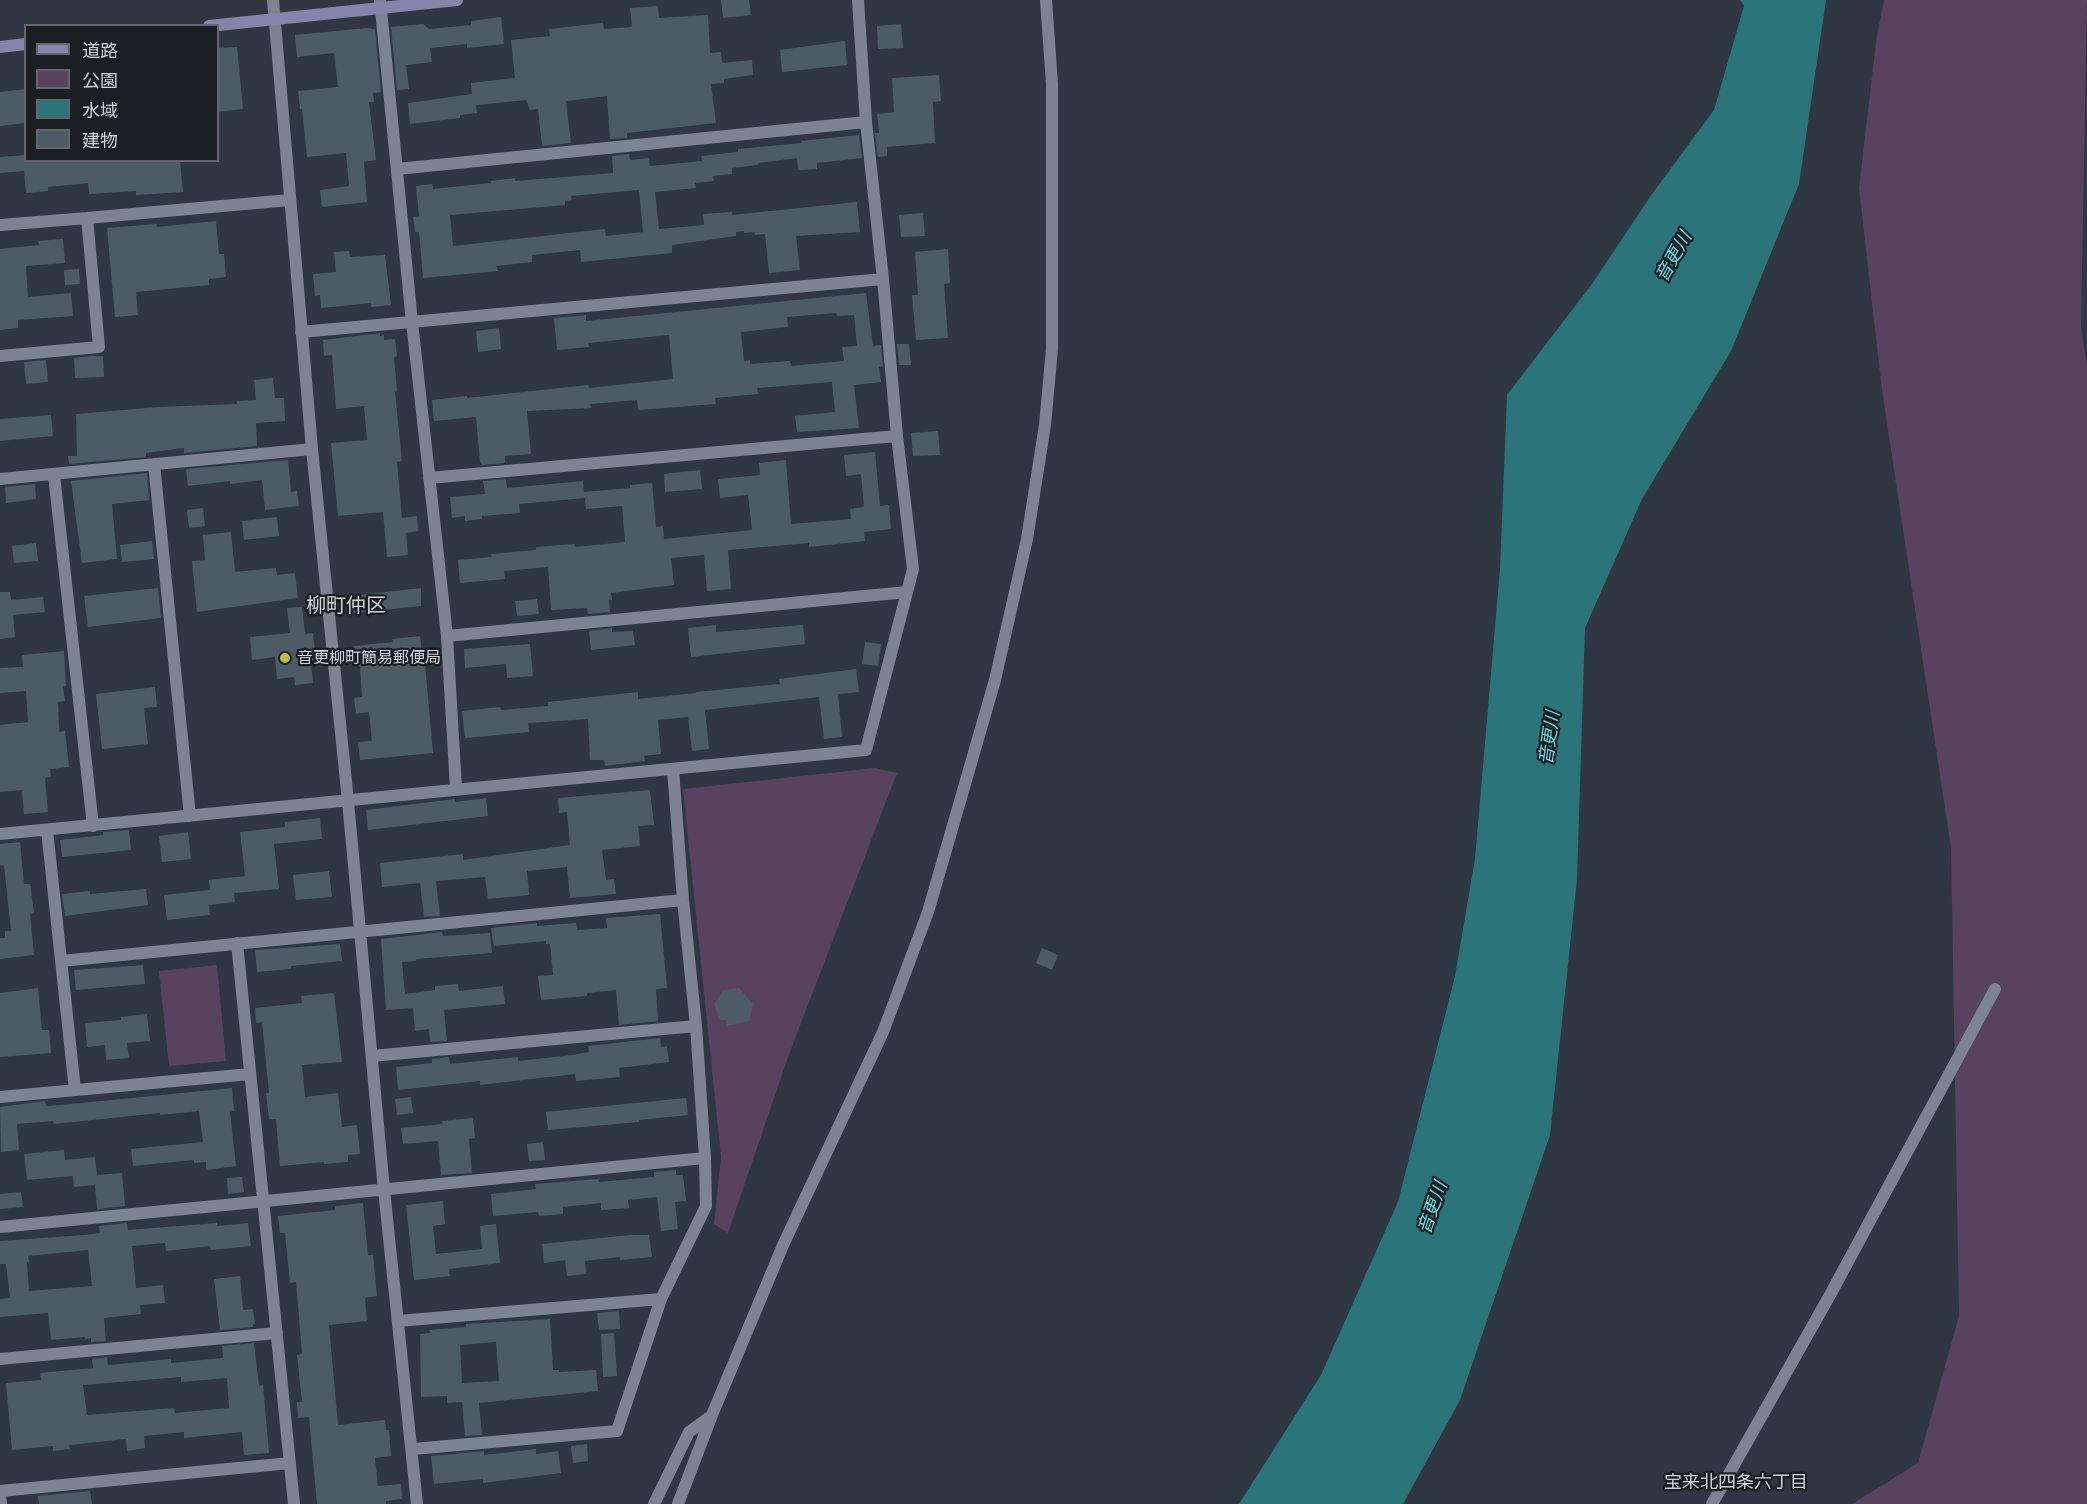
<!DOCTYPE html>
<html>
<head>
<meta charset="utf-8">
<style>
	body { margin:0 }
	#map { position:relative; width:2087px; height:1504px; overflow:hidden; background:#2f3742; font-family:Montserrat,"Noto Sans JP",sans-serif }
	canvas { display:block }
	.legend { position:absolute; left:24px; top:24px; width:195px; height:138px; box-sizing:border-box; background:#1b1e23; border:2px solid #63676d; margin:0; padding:8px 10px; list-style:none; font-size:18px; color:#cfd4db }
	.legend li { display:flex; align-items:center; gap:12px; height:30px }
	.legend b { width:30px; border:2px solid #63676d }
</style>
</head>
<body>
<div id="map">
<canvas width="2087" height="1504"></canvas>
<ul class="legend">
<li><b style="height:8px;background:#8585ac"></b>道路</li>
<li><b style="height:16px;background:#58425d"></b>公園</li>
<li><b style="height:16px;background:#2b757a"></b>水域</li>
<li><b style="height:16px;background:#4d5c64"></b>建物</li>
</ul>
</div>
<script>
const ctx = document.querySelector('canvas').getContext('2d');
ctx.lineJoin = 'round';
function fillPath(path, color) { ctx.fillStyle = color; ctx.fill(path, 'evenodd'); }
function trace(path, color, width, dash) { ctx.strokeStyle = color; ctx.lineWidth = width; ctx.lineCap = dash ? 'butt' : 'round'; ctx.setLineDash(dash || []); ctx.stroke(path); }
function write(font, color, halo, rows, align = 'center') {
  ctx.font = font + ' Montserrat,"Noto Sans JP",sans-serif'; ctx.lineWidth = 4.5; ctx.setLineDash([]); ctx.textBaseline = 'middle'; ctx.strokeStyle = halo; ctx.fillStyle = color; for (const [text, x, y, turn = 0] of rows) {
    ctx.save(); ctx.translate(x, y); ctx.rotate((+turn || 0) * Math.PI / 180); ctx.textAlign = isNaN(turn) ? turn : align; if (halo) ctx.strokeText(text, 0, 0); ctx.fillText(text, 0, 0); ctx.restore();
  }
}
fillPath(new Path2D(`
	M1884,0H2087L2081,326L2087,367V1504H1852L1918,1463L1959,1316L1951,848L1882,390L1859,188L1876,42Z
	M875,768L897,773L788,1057L728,1233L714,1224L721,1157L683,789Z
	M217,965L226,1061L169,1066L159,971Z`), '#58425d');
fillPath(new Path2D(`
	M1740,0H1826L1799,184L1731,351L1642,499L1585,628L1577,879L1550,1135L1460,1400L1403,1504H1239L1321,1375L1398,1202L1455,976L1475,859L1500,569L1507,395L1592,284L1652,194L1714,110L1744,6Z`), '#2b757a');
fillPath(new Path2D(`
	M721,0H749L751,15L723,18Z
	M658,6L659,18L708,15L710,53L721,52L722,63L752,60L753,75L724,79V83L711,84L716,123L627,133V138L610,139L607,96L566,101L571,143L542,146L538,109L530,110L526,100L476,105L477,113L460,115V118L410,124L408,103L472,94L471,83L515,78L511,40L550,36L549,29L603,23L604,29L632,27L630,8Z
	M501,17L504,44L467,48V44L430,48L432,62L406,65L409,89L397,90L391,27L423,24L429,29L471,25V21Z
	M901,24L903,48L878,49L877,26Z
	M366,28L375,29L381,92L373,93L374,102H369L376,160L364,162L367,202L322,207L320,190L349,186L346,153L307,157L302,109H300L298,91L338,87L334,53L297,57L295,35Z
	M845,41L847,65L782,72L780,50Z
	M237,47L243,109L218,112V48Z
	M939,75L941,101L933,102L935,143L887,147V156L878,157L875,133H879L877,114L894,112L892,78Z
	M26,89V123L0,126V92Z
	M859,135L862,158L817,163V169L798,170L797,158L758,163V165L732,168V174L713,176L714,181L695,183L696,188L655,192L659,229L704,225L703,214L732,212V215L857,202L860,232L796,236L800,270L769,273L765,234L755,235L754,232L744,233V231L736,232V236L672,245V253L581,262L580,250L532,255V262L497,266L498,271L423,278L419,232H415L413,217L419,216L416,186L432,184L433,189L491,183V181L515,178V181L613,173L612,156L629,154L630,160L649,158L650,166L702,161L701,156L738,152V149L802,143L801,141ZM639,190L643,232L606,236L605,229L453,246L450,215L565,205V201L572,200L571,196Z
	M26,155V160H180L183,192L136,195V191L89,194L88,183L48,187V191L26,193L24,171L0,173V157Z
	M923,213L925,236L901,237L899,215Z
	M216,221L219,254H224L226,277L209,279V285L136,292L138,315L115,317L107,228L156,224L157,227Z
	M63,239L65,263L26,266L28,297L71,293L73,316L18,320V328L0,330V249L39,245L38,241Z
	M948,249L950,283L944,284L948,338L916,340L912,295H918L915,252Z
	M349,251L350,257L385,255L391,305L371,307V303L321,308L320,295L315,296L313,274L336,272L334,252Z
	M79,269L80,284L65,285L64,270Z
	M866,293L873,346L881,345L883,366L879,367L881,382L854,385L859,428L797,432L795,416L835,412L832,382L757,388L758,394L715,398L716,404L638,410L637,400L590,404L591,408L527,411L531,454L505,456V463L482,465L480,461L476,417L434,421L432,400L467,396V398L588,385L589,388L673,379L669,335L588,343L589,347L557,350L554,318L586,315V321ZM836,313L837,316L854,315L857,346L842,347L844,361L791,366L790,361L750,364V360L744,361L741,332L788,327L787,317Z
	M499,328L501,349L478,352L476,331Z
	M380,333V336L384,335V340L395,339L397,356L394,357L397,391L395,392L402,461L397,462L402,518L417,516L418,531L406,533L408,555L387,557L383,512L338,516L331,443L367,440L364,406L336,409L332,355L324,356L323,340Z
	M897,344H909L911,365H899Z
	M91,356H103L104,377L75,378L74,358Z
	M46,360L48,382L26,384L24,362Z
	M273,378L275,398H284L285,421L256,423L257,446L184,453V448L146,453V457L69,464L68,456H77L76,414L158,407L237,404V401L256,400L254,380Z
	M51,415L53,436L0,441V419Z
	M938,431L940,455L913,456L911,433Z
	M875,452L880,506L889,505L891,529L864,532L865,541L809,547V543L728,550L731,589L707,591L704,555L671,558L674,585L611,593L612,600H609L610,612L588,614L587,608L551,610L548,567L504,571L505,579L460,583L458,560L492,557L491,554L536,550V547L574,544L575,547L625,542L622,506L586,509L585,498L519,504L520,513L482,516V519L465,521V516L452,518L450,497L485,494L483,481L506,479L507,488L583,481L584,492L630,488V485L652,483L656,527L663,526L664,539L752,530L748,495L720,498L718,479L760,475L759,463L786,460L791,524L851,519L850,509L864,507L861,474L846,476L844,455Z
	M288,460L291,492L297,491L299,506L265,510L262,480L230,484V481L188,486L186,469Z
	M700,470L702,489L665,492L664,474Z
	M147,473L149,500L112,504L117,559L82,563L71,481Z
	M35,484L36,499L6,503L5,487Z
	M203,508L205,526L189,528L187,510Z
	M277,517L279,536L244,540L242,521Z
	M231,532L235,572L276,568L277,575L295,573L298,598L197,612L192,561L205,560L203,535Z
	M152,541L154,559L122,562L120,545Z
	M36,543L38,561L14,563L12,546Z
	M158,588L161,618L88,627L84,596Z
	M421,588V606L353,613L352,596Z
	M0,592H10L11,600L43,597L45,612L13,615L15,637L0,639Z
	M537,599L539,614L517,616L515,601Z
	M302,607L305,634L313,633L316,660L311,661L313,683L295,685L294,677L277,679L275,657L252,660L250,637L290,633L287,608Z
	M716,625V632L803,625L805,644L691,657L688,628Z
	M612,628V632L633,631L635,645L591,650L589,631Z
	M420,636L423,664H425L433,753L360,760L358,742L372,741L369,712L356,714L354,698L362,697L360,666H356L354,646L393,642L392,639Z
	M865,642L881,644L878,666L862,664Z
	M530,644L533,676L507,678L506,664L465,668L464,649Z
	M64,651L66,686H63L65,701L58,702L59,732L65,731L69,767L50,769L51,777L45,778L48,812L24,814L22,790L0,792V725L28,722L26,691L0,693V668L23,667L22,655Z
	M856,669L859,692L838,694L842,737L824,739L819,697L705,710L709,749L692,751L688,717L658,720L661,754L644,756L645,761L605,766L604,760H590L588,719L528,723L529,732L465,738L462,711L500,707L501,710L548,706V702L638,692V699L696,693V692L780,684L779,679Z
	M155,687L157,707L144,708L148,744L102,749L96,694Z
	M650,790L654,825L638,826L640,846L602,850L606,880L614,879L616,894L570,898L567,867L527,871L529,895L488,899L485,877L436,881L440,916L424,917L420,883L382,887L380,863L463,854V860L570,845L567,812L559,813L558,798Z
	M486,798L488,816L368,830L366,810L455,799V802Z
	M320,818L322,839L274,844L279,889L234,893L235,902L209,905L210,915L167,920L164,895L210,890L209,880L245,876L240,832L285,827V822Z
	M129,830L131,850L62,857L60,840L103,835V832Z
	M188,832L191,859L162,862L159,836Z
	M20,842L24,884H30L34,913L30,914L34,955L0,959V938H5V931H11L4,865L0,866V844Z
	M329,871L332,897L296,900L293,875Z
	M146,889L148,905L65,916L62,894L90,891V894Z
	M660,914L667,988L656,989L658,1021L619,1025L616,990L587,993V996L541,1000L538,976L553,975L550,944H546V941L494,946L491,928L537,923V926L576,923L577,930L607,928L606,918Z
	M442,932L443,936L490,933L492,953L416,959V961L402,962L405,994L435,990V986L458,984L459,991L503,986L505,1004L444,1010L447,1041L430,1042L429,1029L415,1031L413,1008L386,1010L381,939Z
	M340,944L342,961L291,966V969L257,972L255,950Z
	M1042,948L1058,955L1052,970L1036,963Z
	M143,965L145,984L76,990L74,970Z
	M38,988L42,1030H49L51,1053L0,1057V993Z
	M739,988L753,1004L749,1021L727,1026L726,1020H720L714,1004L724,990Z
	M334,993L342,1062L302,1065L305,1097L338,1093L342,1127L357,1125L360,1154L348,1155V1162L324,1164V1162L280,1166L276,1119H269L266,1093H269L262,1022L256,1023L255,1008L302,1003L301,996Z
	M147,1014L150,1041L127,1043L129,1058L106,1060L105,1045L87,1047L85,1023L121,1020V1017Z
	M660,1038L661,1047L667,1046L669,1062L619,1068L620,1077L576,1081L575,1074L480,1085V1081L398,1090L396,1067L432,1063V1059L449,1057L450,1064L518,1057V1061L573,1055L589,1052L588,1046Z
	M232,1088L234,1111L230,1112L236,1166L206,1170V1162L194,1163V1160L133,1166L131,1149L203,1142L199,1111L160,1115V1113L54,1124L53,1121L17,1124L19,1150L1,1152L0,1107L45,1101L46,1106L61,1105Z
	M411,1097L413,1113L397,1115L395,1099Z
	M686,1098L688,1115L639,1120V1122L548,1130L546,1112Z
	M473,1118L475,1138L469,1139L472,1173L441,1175L438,1141L403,1144L401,1128L443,1124L442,1121Z
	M543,1142L545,1160L529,1161L527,1144Z
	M64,1150L65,1160L95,1157L97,1175L122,1173L125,1206L97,1209L95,1185L74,1187L73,1176L27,1180L24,1154Z
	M676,1170V1175H683L686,1201L675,1202L678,1229L661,1231L657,1197L628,1200L629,1208L601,1210V1203L563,1207V1214L539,1216L538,1212L493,1216L491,1194L536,1189L535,1184L598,1179L599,1182L654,1177V1172Z
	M242,1177L244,1192L228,1194L227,1178Z
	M21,1192L23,1207L0,1209V1194Z
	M443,1201L445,1224L433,1226L436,1254L482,1249L480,1226L496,1224L500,1263L449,1269L450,1276L414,1280L406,1205Z
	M363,1203L368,1255H373L377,1296L365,1298L367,1321L329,1325L338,1425L385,1420L386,1430H389L391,1456L375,1458L378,1486L401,1484L402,1499L386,1501V1504H317L309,1417L298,1418L297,1402H302L297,1355L302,1354L296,1282L290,1283L285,1233H280L278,1216L335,1210V1206Z
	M127,1223L128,1230L217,1223V1226L248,1223L251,1246L211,1250L210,1246L166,1251L165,1243L132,1246L136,1288L163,1285L165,1303L140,1305L141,1314L104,1318L106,1341L91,1342V1338L85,1339V1337L51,1340L48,1313L0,1317V1299L10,1298L6,1264H0V1241L84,1235L100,1233L99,1226ZM88,1250L92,1286L29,1291L27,1262H29L28,1256Z
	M630,1235H649L652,1257L620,1260V1257L585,1261L586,1274L567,1276L565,1260L544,1263L542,1244Z
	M240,1276L243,1310L253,1309L255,1324H253V1327L220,1330L214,1279Z
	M619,1311L620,1329L599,1330L597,1313Z
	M550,1319L553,1370H559V1372L596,1370L598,1391L479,1403L482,1435L465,1436L462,1402L447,1403V1396L421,1397L420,1334L430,1333L429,1330L466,1327V1324ZM496,1342L499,1381L462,1383L460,1345Z
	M614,1333L617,1376L603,1377L601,1334Z
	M254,1343L259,1386L263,1385L269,1453L244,1455L242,1432L184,1438V1432L144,1436L145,1448L127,1451L126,1439L69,1445L70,1449L53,1451V1446L12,1450L6,1383L41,1380L40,1373L93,1368L92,1359L107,1357L108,1365L171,1359V1363L223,1358L222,1346ZM181,1377V1382L227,1378L229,1408L175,1413L174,1408L87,1415L83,1385Z
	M587,1444L588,1461L573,1463L571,1446Z
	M536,1449V1454L558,1451L561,1473L483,1483V1479L434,1484L431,1456L484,1451V1455Z
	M90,1491L92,1504H39L38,1496Z`), '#4d5c64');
trace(new Path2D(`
	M273,0L312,449L348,801L384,1190L417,1504
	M380,0L412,322L447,636L456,789
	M397,169L866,122
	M87,218L290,200
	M0,225L87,218L99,347L0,356
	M301,332L883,279
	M154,464L190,816
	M54,475L93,826
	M429,478L897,436
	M0,479L312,449
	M447,636L907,592
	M47,830L75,1090
	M0,834L866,750L913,569L897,436L883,279L866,122L858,0
	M237,943L294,1504
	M61,961L683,900
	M372,1056L696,1026
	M0,1097L250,1074
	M0,1227L705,1158
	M398,1321L661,1299
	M0,1359L277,1333
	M413,1449L617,1431L661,1299L706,1206L705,1158L696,1026L683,900L673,769
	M0,1491L290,1463
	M0,1491L1,1504
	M654,1504L689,1432L711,1416
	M678,1504L712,1415L784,1243L883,1032L928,912L995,680L1027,539L1045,425L1052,349V84L1046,0
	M1712,1504L1830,1295L1995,989`), '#7c8492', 12);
trace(new Path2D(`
	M209,26L457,0
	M0,47L26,44`), '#8585ac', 12);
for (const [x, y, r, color] of [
	[285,658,6,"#bebf42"]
]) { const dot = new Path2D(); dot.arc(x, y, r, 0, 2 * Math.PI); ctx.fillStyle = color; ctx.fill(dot); trace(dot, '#1b1e23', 2); }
write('16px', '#cfd4db', '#1b1e23', [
	["音更柳町簡易郵便局",297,658]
], 'left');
write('italic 18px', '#6ddde3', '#1b1e23', [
	["音更川",1674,257,-61],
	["音更川",1550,738,-82],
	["音更川",1433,1208,-71]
]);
write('18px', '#cfd4db', '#1b1e23', [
	["宝来北四条六丁目",1736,1483]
]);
write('20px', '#cfd4db', '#1b1e23', [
	["柳町仲区",346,606]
]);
</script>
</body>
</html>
